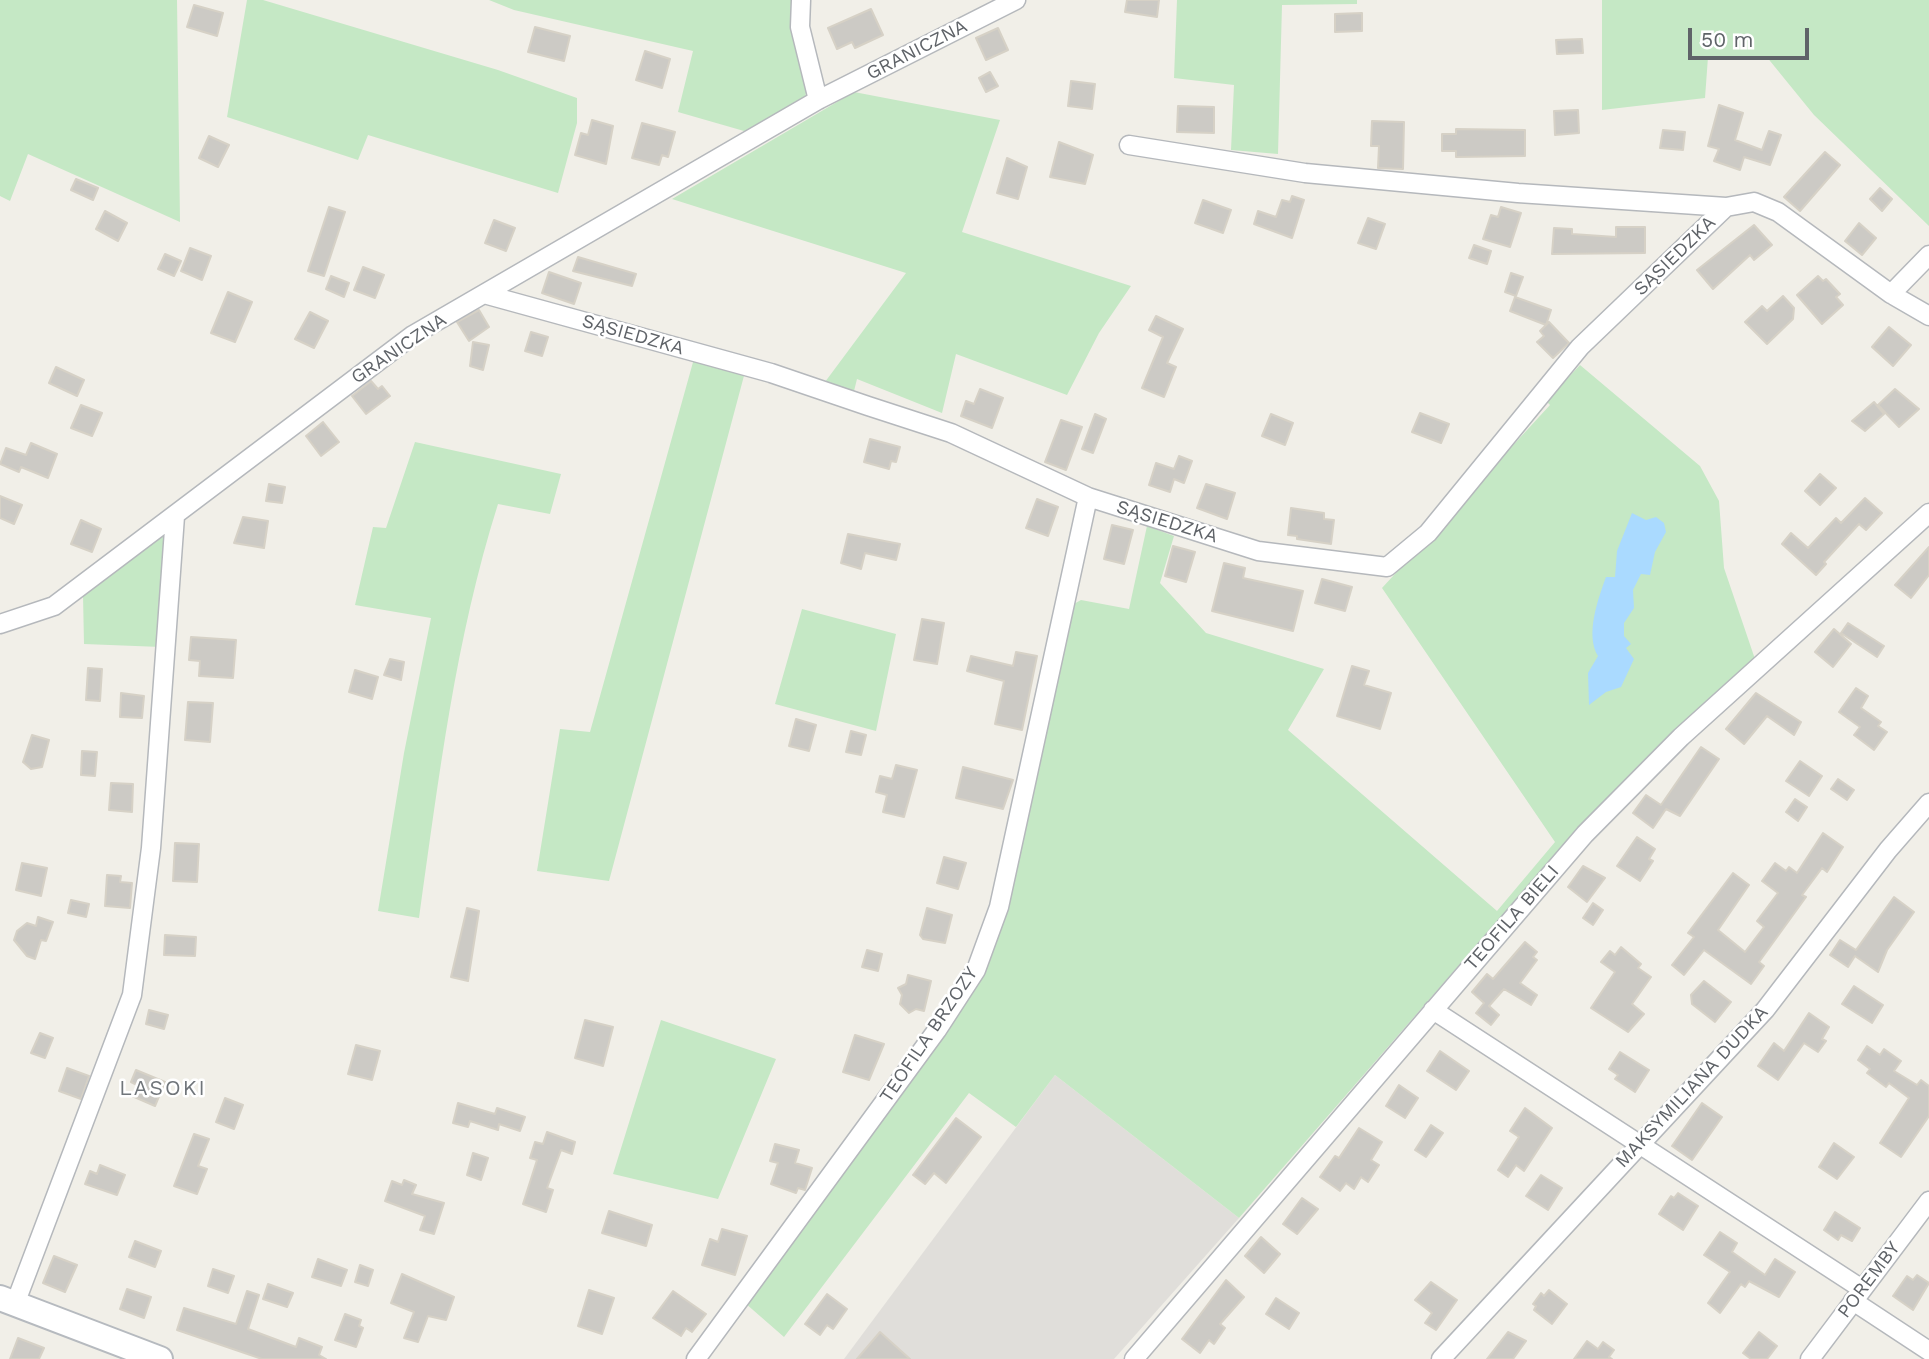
<!DOCTYPE html>
<html>
<head>
<meta charset="utf-8">
<style>
	body { margin:0 }
	#map { position:relative; width:1929px; height:1359px; overflow:hidden; background:#f1efe8; font-family:"Work Sans",sans-serif }
	canvas { display:block }
	.scale { position:absolute; left:1688px; top:28px; width:121px; height:32px; box-sizing:border-box; border:4px solid #5f6368; border-top:0; padding-left:9px; font-size:21px; line-height:24px; white-space:nowrap; color:#5f6368; -webkit-text-stroke:5px #fff; paint-order:stroke }
</style>
</head>
<body>
<div id="map">
<canvas width="1929" height="1359"></canvas>
<div class="scale">50 m</div>
</div>
<script>
const ctx = document.querySelector('canvas').getContext('2d');
ctx.lineJoin = 'round';
function fillPath(path, color) { ctx.fillStyle = color; ctx.fill(path, 'evenodd'); }
function trace(path, color, width, dash) { ctx.strokeStyle = color; ctx.lineWidth = width; ctx.lineCap = dash ? 'butt' : 'round'; ctx.setLineDash(dash || []); ctx.stroke(path); }
function write(font, color, halo, rows, align = 'center') {
  ctx.font = font + ' "Work Sans",sans-serif'; ctx.lineWidth = 5; ctx.setLineDash([]); ctx.textBaseline = 'middle'; ctx.strokeStyle = halo; ctx.fillStyle = color; for (const [text, x, y, turn = 0] of rows) {
    ctx.save(); ctx.translate(x, y); ctx.rotate((+turn || 0) * Math.PI / 180); ctx.textAlign = isNaN(turn) ? turn : align; if (halo) ctx.strokeText(text, 0, 0); ctx.fillText(text, 0, 0); ctx.restore();
  }
}
fillPath(new Path2D(`
	M1055,1075L1239,1218L1114,1359H844Z`), '#e0deda');
fillPath(new Path2D(`
	M0,0H177L180,222L28,154L10,201L0,196Z
	M247,0H263L498,70L577,98V123L558,193L368,135L358,160L227,117Z
	M489,0H792L791,27L807,88L805,98L759,128L744,131L678,112L693,51L514,10Z
	M1177,0H1357V4L1282,5L1278,154L1231,150L1234,85L1174,78Z
	M1602,0H1929V226L1814,115L1766,56L1708,57L1705,98L1602,110Z
	M854,92L1000,120L962,232L1131,286L1099,333L1067,395L956,354L942,413L857,379L853,395L825,382L906,273L672,199Z
	M695,355L745,372L609,881L537,871L560,729L590,732Z
	M1580,365L1700,466L1719,501L1724,568L1756,662L1569,839L1239,1218L1055,1075L1016,1127L969,1093L784,1337L745,1303L979,982L1008,906L1072,605L1081,600L1129,609L1147,526L1174,536L1160,583L1206,633L1324,669L1288,730L1497,911L1555,842L1382,588L1550,405L1546,401Z
	M415,442L561,474L550,514L498,504C455,640 439,777 419,918L378,911L404,753L431,618L355,605L373,527L386,528Z
	M164,535L169,538L161,647L84,644L83,595Z
	M802,609L896,634L876,731L775,704Z
	M661,1020L776,1059L718,1199L613,1174Z`), '#c5e8c5');
fillPath(new Path2D(`
	M1632,513L1646,520L1656,517L1664,523L1666,532L1655,552L1650,575L1641,574L1633,590L1634,608L1624,623V636L1631,644L1626,648L1634,659L1621,687L1606,692L1589,705L1588,673L1598,656C1585,635 1598,599 1606,577H1615L1617,551Z`), '#aadaff');
const building = new Path2D(`
	M1127,0H1159L1157,17L1125,12Z
	M194,5L223,13L217,36L187,27Z
	M871,9L883,35L855,48L852,42L837,49L828,28Z
	M1362,13V31L1335,32V14Z
	M535,27L570,36L564,61L528,52Z
	M998,28L1008,50L986,60L976,38Z
	M1582,39L1583,53L1557,54L1556,40Z
	M645,51L670,59L662,88L636,80Z
	M990,72L998,86L986,92L979,78Z
	M1071,81L1095,84L1092,109L1068,106Z
	M1719,105L1743,113L1735,140L1762,150L1769,131L1781,135L1770,165L1744,157L1740,170L1714,161L1719,149L1708,146Z
	M1178,106L1214,107V133L1177,132Z
	M1578,110L1579,133L1555,135L1554,111Z
	M592,120L613,126L606,164L575,155L581,133L588,135Z
	M1372,121L1404,122L1403,169L1378,168L1379,146H1371Z
	M642,123L675,132L668,157L662,155L659,165L632,158Z
	M1456,129L1525,130V156L1456,157V151H1442V134H1456Z
	M1663,130L1685,132L1683,150L1660,148Z
	M209,136L229,145L218,167L199,158Z
	M1059,142L1093,155L1085,184L1050,177Z
	M1825,152L1840,165L1800,211L1784,197Z
	M1007,158L1027,167L1018,199L997,193Z
	M76,179L98,188L93,200L71,190Z
	M1880,188L1892,199L1882,211L1870,199Z
	M1292,196L1304,200L1292,238L1254,224L1258,211L1276,217L1282,200L1290,202Z
	M1203,200L1231,210L1223,233L1195,223Z
	M329,207L345,212L324,276L308,271Z
	M1501,207L1521,213L1510,247L1483,239L1491,215L1498,217Z
	M105,211L127,223L118,241L96,229Z
	M1368,218L1385,224L1376,249L1358,243Z
	M494,220L515,228L506,251L485,243Z
	M1859,223L1876,238L1862,255L1845,241Z
	M1754,225L1772,245L1754,260L1750,255L1713,289L1697,270Z
	M1616,227H1645V253L1552,254L1554,228L1572,229V234L1616,237Z
	M1474,245L1491,251L1487,264L1469,258Z
	M190,248L211,256L202,280L181,271Z
	M165,254L181,261L174,276L158,269Z
	M578,257L636,274L632,286L573,271Z
	M363,267L384,275L375,298L354,290Z
	M549,272L581,283L574,304L542,293Z
	M1511,273L1523,277L1516,296L1505,292Z
	M331,276L349,283L344,297L326,289Z
	M1818,276L1823,281L1826,279L1840,294L1836,297L1843,305L1822,324L1797,295Z
	M228,292L252,302L235,342L211,333Z
	M1783,296L1794,308L1793,319L1767,344L1745,322L1762,306L1767,311Z
	M1515,297L1551,310L1546,325L1510,311Z
	M479,310L489,327L469,341L457,322Z
	M310,312L328,321L314,348L295,339Z
	M1156,316L1183,329L1167,363L1176,367L1164,397L1142,388L1163,337L1149,330Z
	M1549,322L1569,343L1553,358L1537,342L1544,336L1540,331Z
	M1889,327L1911,345L1893,366L1872,347Z
	M531,332L548,337L542,356L525,351Z
	M473,342L489,345L483,370L470,366Z
	M56,367L84,380L77,396L49,383Z
	M371,381L378,389L382,386L390,396L366,414L352,396Z
	M980,389L1003,398L992,428L961,416L966,401L974,404Z
	M1895,389L1919,409L1899,427L1878,405Z
	M1874,402L1884,414L1865,431L1852,421Z
	M81,405L102,413L92,436L71,428Z
	M1420,413L1449,424L1441,443L1412,432Z
	M1095,414L1106,419L1093,453L1082,449Z
	M1271,414L1293,423L1285,445L1262,436Z
	M1061,420L1082,427L1066,470L1045,462Z
	M323,422L339,442L321,456L306,436Z
	M870,439L900,447L896,462L891,461L889,469L864,462Z
	M31,443L57,454L48,478L21,467L19,472L0,464L6,448L26,455Z
	M1179,456L1192,461L1184,483L1174,479L1170,492L1149,485L1156,463L1174,469Z
	M1820,474L1836,488L1820,505L1805,491Z
	M269,484L285,487L282,503L266,501Z
	M1206,484L1235,493L1227,519L1197,508Z
	M0,496L22,505L14,524L0,518Z
	M1865,498L1882,513L1866,530L1859,524L1824,562L1826,564L1816,575L1782,544L1791,533L1808,548L1836,518L1841,523Z
	M1037,499L1058,507L1048,536L1026,528Z
	M1291,508L1324,513V519L1334,520L1331,544L1297,539V536L1288,535Z
	M243,517L268,521L264,548L234,543Z
	M81,520L101,529L92,552L71,544Z
	M1112,525L1133,530L1124,564L1104,559Z
	M848,534L900,544L896,560L865,553L861,569L841,563Z
	M1173,546L1195,552L1186,582L1165,576Z
	M1929,547V575L1911,598L1895,585Z
	M1224,563L1245,568L1243,578L1303,591L1293,631L1212,611Z
	M1322,579L1352,587L1345,611L1315,603Z
	M922,619L944,623L937,664L914,660Z
	M1848,623L1884,646L1877,657L1841,633Z
	M1834,629L1851,644L1833,667L1815,652Z
	M191,637L236,640L233,678L199,676L200,661L189,660Z
	M1016,652L1037,656L1022,730L995,724L1004,681L967,671L971,656L1013,666Z
	M390,659L404,662L401,680L384,675Z
	M1352,666L1369,671L1364,685L1391,693L1380,729L1337,716Z
	M88,668L102,669L100,701L86,700Z
	M355,670L378,677L372,699L349,692Z
	M1856,688L1868,696L1861,708L1881,722L1878,726L1887,732L1874,750L1854,735L1860,727L1839,712Z
	M121,693L144,696L142,718L120,717Z
	M1756,693L1801,722L1794,735L1767,716L1744,744L1726,729Z
	M188,702L213,703L210,742L185,740Z
	M796,719L816,725L809,751L789,746Z
	M851,731L866,735L861,755L846,752Z
	M32,735L49,740L42,767L31,769L23,762Z
	M1701,747L1719,759L1680,816L1666,809L1653,828L1633,813L1646,795L1661,805Z
	M82,751L97,752L95,776L81,775Z
	M1800,761L1822,776L1809,796L1786,781Z
	M896,765L917,770L904,817L883,812L887,795L876,792L880,776L892,779Z
	M963,767L1013,780L1003,809L956,798Z
	M1838,779L1854,790L1847,800L1831,789Z
	M111,783L133,784L132,812L109,810Z
	M1795,799L1807,807L1798,821L1786,812Z
	M1823,833L1843,847L1827,872L1822,868L1802,895L1806,897L1759,962L1764,966L1751,984L1704,950L1684,975L1672,965L1694,937L1688,933L1733,873L1749,885L1718,930L1745,952L1764,927L1757,921L1778,893L1762,881L1775,863L1786,871L1789,867L1797,873Z
	M1637,837L1655,849L1649,859L1653,861L1640,881L1617,866Z
	M175,843L199,844L197,882L173,881Z
	M944,857L966,863L958,889L937,883Z
	M22,863L47,868L41,896L16,890Z
	M1583,866L1605,878L1587,902L1568,887Z
	M107,875L121,876L120,882L132,883L130,908L105,906Z
	M1894,897L1914,912L1887,950L1878,972L1855,956L1848,967L1830,955L1840,940L1856,950Z
	M71,900L89,904L86,917L68,913Z
	M1593,903L1603,910L1593,925L1583,918Z
	M467,908L479,911L468,981L451,977Z
	M927,908L952,915L945,943L923,939L920,935Z
	M38,917L53,922L46,941L41,940L35,959L27,956L14,940L17,931L27,923L36,926Z
	M165,935L196,937L195,956L164,955Z
	M1525,942L1537,952L1533,957L1537,960L1520,983L1537,995L1531,1005L1504,989L1489,1006L1499,1015L1491,1025L1476,1013L1484,1003L1472,992L1487,974L1493,979Z
	M1621,947L1641,964L1638,968L1651,977L1632,1004L1644,1014L1628,1032L1591,1008L1615,972L1601,962L1610,951L1615,955Z
	M867,950L882,954L878,971L862,967Z
	M908,975L931,981L924,1011L916,1009L909,1013L900,1004L902,995L898,988L906,984Z
	M1704,981L1731,1002L1715,1022L1692,1004L1691,995Z
	M1854,986L1883,1005L1872,1023L1842,1004Z
	M149,1010L168,1015L164,1029L146,1024Z
	M1809,1013L1829,1027L1822,1039L1826,1041L1818,1052L1804,1043L1778,1080L1758,1066L1774,1043L1784,1051Z
	M585,1020L613,1027L603,1066L575,1058Z
	M40,1033L53,1038L45,1058L31,1053Z
	M855,1035L884,1044L869,1080L843,1072Z
	M356,1045L380,1051L372,1080L348,1074Z
	M1867,1046L1880,1055L1884,1049L1901,1061L1894,1071L1917,1085L1921,1080L1929,1086V1116L1901,1157L1880,1143L1909,1098L1889,1083L1886,1087L1867,1073L1870,1069L1858,1060Z
	M1440,1051L1469,1071L1456,1090L1427,1071Z
	M1620,1052L1649,1070L1635,1092L1615,1079L1618,1075L1609,1069Z
	M67,1068L89,1076L81,1099L59,1091Z
	M136,1070L165,1082L155,1106L132,1096L137,1085L131,1082Z
	M1399,1085L1418,1098L1405,1118L1386,1106Z
	M225,1098L243,1105L234,1129L216,1122Z
	M458,1103L495,1114L497,1108L525,1117L520,1131L499,1124L498,1130L470,1121L468,1127L453,1123Z
	M1702,1103L1722,1117L1692,1160L1672,1146Z
	M1525,1108L1552,1128L1524,1171L1516,1165L1508,1177L1498,1170L1519,1137L1510,1131Z
	M956,1118L981,1137L946,1183L934,1173L925,1184L913,1175Z
	M1431,1125L1443,1133L1426,1157L1415,1150Z
	M1359,1128L1382,1142L1371,1160L1379,1165L1368,1182L1361,1177L1354,1189L1346,1183L1340,1191L1320,1177L1335,1156L1339,1158Z
	M547,1132L575,1142L572,1154L561,1150L547,1188L553,1190L546,1212L523,1204L537,1160L530,1158L535,1142L543,1144Z
	M194,1134L209,1139L198,1166L207,1169L197,1194L174,1186Z
	M1834,1143L1854,1157L1837,1179L1819,1167Z
	M775,1144L799,1150L795,1163L812,1168L805,1190L798,1188L796,1193L771,1184L778,1163L770,1161Z
	M473,1153L488,1158L481,1180L467,1175Z
	M100,1165L125,1175L117,1195L85,1184L90,1171L97,1174Z
	M1541,1175L1562,1188L1548,1210L1526,1196Z
	M404,1180L416,1185L412,1194L444,1203L434,1234L420,1230L425,1216L385,1201L392,1181L402,1185Z
	M1678,1193L1698,1206L1683,1230L1659,1214L1671,1196L1674,1198Z
	M1302,1198L1318,1209L1297,1234L1283,1224Z
	M609,1211L652,1225L646,1246L602,1233Z
	M1835,1212L1860,1228L1852,1241L1841,1235L1838,1240L1824,1230Z
	M722,1229L747,1236L735,1275L702,1265L710,1239L718,1242Z
	M1720,1232L1737,1243L1732,1252L1765,1275L1775,1259L1795,1272L1779,1297L1749,1281L1745,1287L1741,1284L1720,1313L1708,1303L1730,1272L1704,1255Z
	M1261,1237L1280,1254L1264,1273L1245,1256Z
	M135,1241L161,1251L155,1267L129,1257Z
	M54,1256L77,1265L65,1292L43,1283Z
	M318,1259L347,1270L341,1286L312,1277Z
	M360,1265L373,1270L368,1286L355,1282Z
	M213,1269L234,1276L228,1293L208,1286Z
	M402,1274L454,1297L446,1320L428,1316L418,1342L404,1338L414,1312L391,1303Z
	M1917,1275L1929,1283L1913,1310L1893,1296L1907,1276L1913,1280Z
	M1226,1280L1244,1297L1220,1324L1225,1328L1214,1344L1209,1340L1200,1353L1182,1339Z
	M1431,1282L1457,1300L1436,1330L1425,1323L1432,1313L1415,1300Z
	M268,1284L293,1293L287,1307L263,1299Z
	M127,1289L151,1297L144,1318L120,1309Z
	M589,1290L614,1298L602,1334L578,1326Z
	M1549,1290L1567,1304L1552,1324L1534,1310L1536,1306L1533,1304L1541,1293L1544,1296Z
	M247,1291L259,1295L248,1329L296,1347L299,1338L322,1347L319,1355L326,1359H262L177,1330L184,1308L236,1324Z
	M673,1291L706,1314L692,1332L686,1328L681,1336L653,1318Z
	M827,1294L847,1309L833,1329L827,1325L820,1335L805,1324Z
	M1276,1298L1299,1313L1289,1329L1266,1314Z
	M345,1314L361,1320L359,1326L363,1328L356,1347L335,1340Z
	M880,1332L910,1359H857Z
	M1508,1332L1526,1341L1513,1359H1487Z
	M1759,1332L1777,1346L1767,1359H1751L1743,1353Z
	M18,1338L44,1348L39,1359H10Z
	M1587,1341L1598,1349L1603,1342L1614,1350L1609,1357L1612,1359H1574Z`);
fillPath(building, '#cccac5');
trace(building, '#d6d1c6', 2);
const street = new Path2D(`
	M801,0L800,27L818,100
	M1129,145L1305,173L1518,193L1726,207L1754,202L1778,212L1891,294L1929,316
	M484,294L771,373L868,406L951,433L1088,497L1258,551L1387,567L1428,533L1580,347L1726,207
	M1891,294L1929,255
	M0,624L54,606L413,335L818,100L1016,0
	M1433,1010L1862,1289
	M1853,1301L1929,1351
	M15,1304L132,995L151,848L175,516
	M696,1359L937,1030L976,970L999,907L1088,497
	M1134,1359L1585,834L1681,737L1929,513
	M1441,1359L1765,1010L1888,850L1929,803
	M1810,1359L1929,1201`);
const secondary = new Path2D(`
	M0,1298L160,1359`);
trace(street, '#b5b8bc', 21);
trace(secondary, '#b6babf', 28);
trace(street, '#fff', 18);
trace(secondary, '#fff', 24);
write('19px', '#5f6368', '#fff', [
	["GRANICZNA",917,50,-27],
	["SĄSIEDZKA",1675,256,-44],
	["SĄSIEDZKA",633,335,16],
	["GRANICZNA",399,349,-34],
	["SĄSIEDZKA",1167,522,17],
	["TEOFILA BIELI",1512,918,-49],
	["TEOFILA BRZOZY",929,1035,-56],
	["MAKSYMILIANA DUDKA",1692,1087,-47],
	["POREMBY",1869,1280,-53]
]);
ctx.letterSpacing = '2px';
write('21px', '#70757a', '#fff', [
	["LASOKI",163,1089]
]);
ctx.letterSpacing = '0px';
</script>
</body>
</html>
